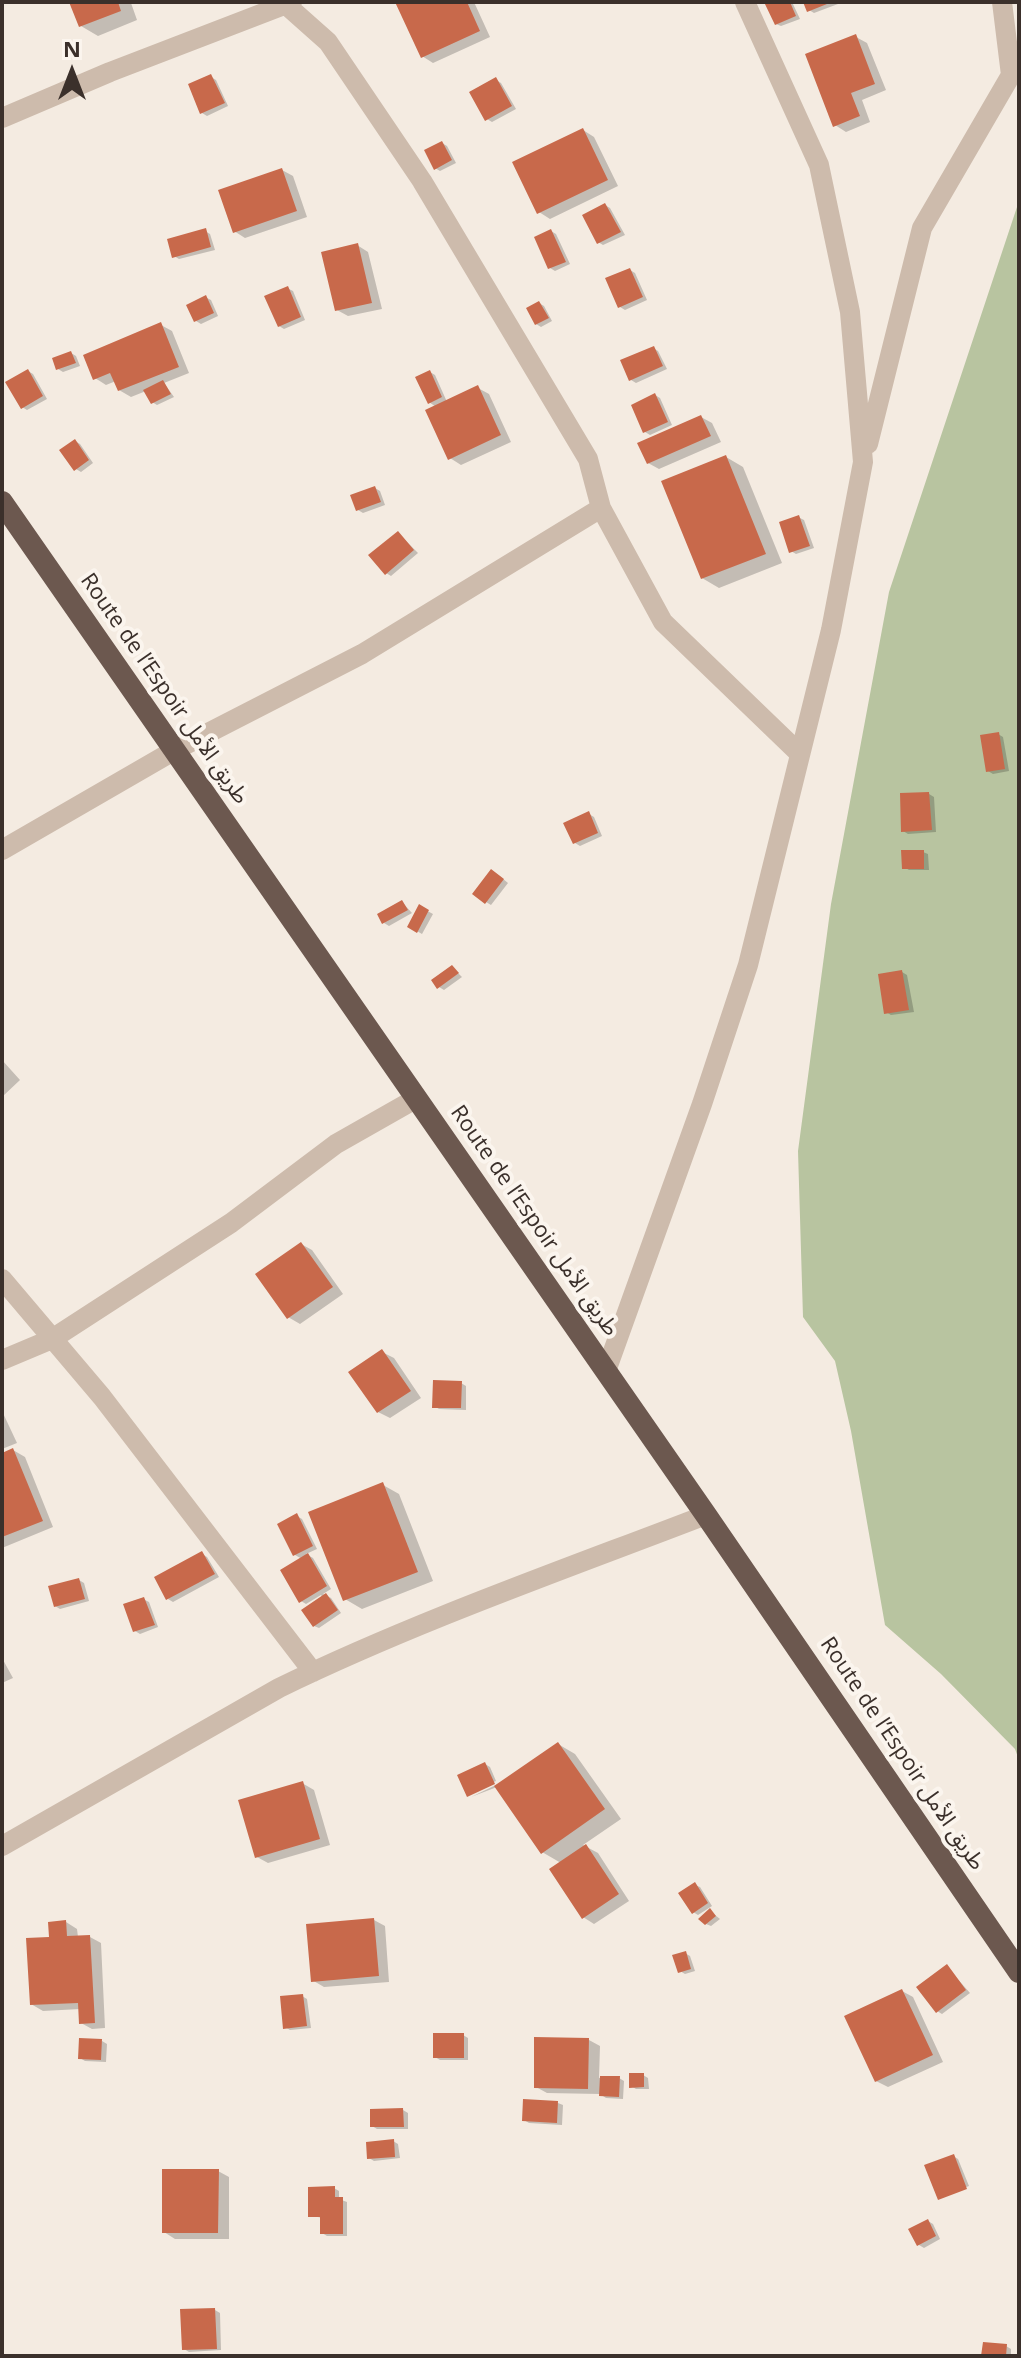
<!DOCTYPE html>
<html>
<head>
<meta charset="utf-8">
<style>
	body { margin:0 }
	#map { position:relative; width:1021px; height:2358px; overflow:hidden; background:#f4ebe1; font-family:"Open Sans",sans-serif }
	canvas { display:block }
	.frame { position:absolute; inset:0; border:4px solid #3b302b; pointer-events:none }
	.north { position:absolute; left:32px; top:32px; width:80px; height:80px; -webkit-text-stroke:6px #fbf5ee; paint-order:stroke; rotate:0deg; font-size:22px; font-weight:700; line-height:32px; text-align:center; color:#3b302b }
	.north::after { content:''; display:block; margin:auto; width:28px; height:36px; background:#3b302b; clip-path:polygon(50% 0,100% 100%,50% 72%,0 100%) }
</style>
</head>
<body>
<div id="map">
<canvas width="1021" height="2358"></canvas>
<div class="frame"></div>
<div class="north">N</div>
</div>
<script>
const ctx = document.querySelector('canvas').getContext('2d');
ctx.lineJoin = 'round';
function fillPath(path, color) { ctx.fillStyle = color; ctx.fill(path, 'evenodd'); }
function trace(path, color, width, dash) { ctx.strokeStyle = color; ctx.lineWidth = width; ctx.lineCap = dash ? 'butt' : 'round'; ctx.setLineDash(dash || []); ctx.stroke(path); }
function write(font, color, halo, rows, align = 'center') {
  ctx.font = font + ' "Open Sans","Noto Sans Arabic",sans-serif'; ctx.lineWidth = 8; ctx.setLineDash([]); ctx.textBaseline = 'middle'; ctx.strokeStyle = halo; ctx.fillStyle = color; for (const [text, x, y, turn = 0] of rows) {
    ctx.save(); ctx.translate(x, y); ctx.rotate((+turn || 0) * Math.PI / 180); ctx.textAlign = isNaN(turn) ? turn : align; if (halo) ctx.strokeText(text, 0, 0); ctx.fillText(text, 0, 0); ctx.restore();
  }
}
fillPath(new Path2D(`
	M1019,201V1760L1015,1749L941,1674L885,1625L851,1431L835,1361L803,1317L798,1151L831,904L889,592Z`), '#b8c4a0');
fillPath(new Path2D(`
	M71,2H134L131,3L137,20L98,36L81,26Z
	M397,2H474L490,37L433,63L422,56Z
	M766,2H792L800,19L781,26L776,24Z
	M806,2H837L838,4L814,13L809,10Z
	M856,37L867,43L886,90L862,100L870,122L846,132L835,125Z
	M211,77L216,80L228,106L207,116L202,113Z
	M496,80L501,83L516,109L492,122L487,119Z
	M583,130L594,137L618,186L550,219L539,212Z
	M442,143L447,146L456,163L440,171L435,168Z
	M282,170L293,176L307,217L245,238L234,231Z
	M605,205L610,208L625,235L603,245L598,242Z
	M205,231L210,234L215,250L179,259L174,256Z
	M551,231L556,234L570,264L555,271L550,268Z
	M357,245L368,252L382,309L348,316L337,310Z
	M630,270L635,273L647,300L625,310L620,307Z
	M287,288L293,291L305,320L284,329L279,326Z
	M205,297L211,300L218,316L201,324L196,321Z
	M539,303L544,306L552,321L541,327L536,324Z
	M161,325L172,331L189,373L164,383L174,397L157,405L152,402L146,391L131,397L119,390L116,381L106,385L95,378Z
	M653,348L658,351L667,369L636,383L631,380Z
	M71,353L76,356L80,366L63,372L58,369Z
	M28,371L33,374L47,399L27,410L22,407Z
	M430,372L435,375L447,402L478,388L489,394L511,442L461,465L450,458L436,407L429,402Z
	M655,395L660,398L672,425L650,435L645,432Z
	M701,417L712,423L721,442L659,469L648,463Z
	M75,441L80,444L93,463L81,472L76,469Z
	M726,457L743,467L782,563L719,588L702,578Z
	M375,488L380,491L385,505L363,513L358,510Z
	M798,517L804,520L814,548L796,554L791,551Z
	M398,533L418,553L391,576L386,573Z
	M998,734L1003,737L1009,771L993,774L988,771Z
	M929,794L934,797L936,832L908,834L903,831Z
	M589,814L594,817L602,836L580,846L575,843Z
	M923,852L928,854L929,870H909L904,867Z
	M497,874L508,883L491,905L486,902Z
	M402,902L412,913L389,926L384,923Z
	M420,907L433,914L422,934L410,927Z
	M452,967L462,977L444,990L439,987Z
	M902,972L907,975L914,1012L891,1015L886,1012Z
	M2,1060L20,1080L2,1097Z
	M301,1244L312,1250L343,1294L300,1324L288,1317Z
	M382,1352L394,1358L421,1398L390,1418L378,1412Z
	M461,1383L466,1386V1410L439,1409L434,1406Z
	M2,1411L17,1443L2,1449Z
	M13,1450L25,1457L53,1527L2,1548V1455Z
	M383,1485L399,1494L433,1581L362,1609L345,1599Z
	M297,1516L302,1519L317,1549L306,1554L313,1558L331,1589L323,1594L331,1598L341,1613L319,1628L314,1626L323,1598L321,1595L306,1604L301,1601L302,1559L295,1555Z
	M202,1554L207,1557L219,1577L173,1602L168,1599Z
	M79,1580L84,1583L89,1601L60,1609L55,1606Z
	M143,1599L149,1602L158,1627L140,1634L135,1631Z
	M2,1658L13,1678L2,1683Z
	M558,1744L575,1754L621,1819L583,1845L598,1853L629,1901L594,1924L583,1917L561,1863L542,1852L497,1787L471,1797L498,1784Z
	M485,1764L490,1767L496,1781L469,1793Z
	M302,1783L314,1790L330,1845L268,1863L257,1857Z
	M695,1885L700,1887L712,1906L698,1915L693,1912Z
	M710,1911L720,1919L711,1926L706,1924Z
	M374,1920L385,1926L389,1982L324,1987L312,1980Z
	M66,1922L77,1929L78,1937H90L101,1943L105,2028L92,2029L81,2023L80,2009L43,2011L31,2004Z
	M685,1953L690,1956L695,1971L685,1974L680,1971Z
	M947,1967L970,1993L942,2014L937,2011Z
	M902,1991L913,1997L943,2062L888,2087L876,2081Z
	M302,1996L307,1999L311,2028L290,2030L285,2027Z
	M463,2035L468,2038V2060H440L435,2057Z
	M589,2040L600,2046L599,2078H619L624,2081L623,2099L606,2098L600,2094L547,2093L536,2087Z
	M102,2041L107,2044L106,2062L85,2061L80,2058Z
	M643,2075L648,2078L649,2089H636L631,2086Z
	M558,2103L563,2105L562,2125L529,2123L524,2120Z
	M403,2110L408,2113V2129H377L372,2126Z
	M393,2141L398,2144L400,2158L374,2161L369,2158Z
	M953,2156L958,2159L969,2186L940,2197Z
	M218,2171L229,2177V2239H175L164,2232Z
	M334,2188L339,2191V2199L347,2202V2236H327L322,2233V2218L310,2215Z
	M928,2221L933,2224L940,2239L924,2248L919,2245Z
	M215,2310L220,2313L221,2350L189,2352L184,2349Z
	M1006,2346L1011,2349V2356H983Z`), '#0003');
fillPath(new Path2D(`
	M69,2H118L121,11L79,27Z
	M395,2H467L480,31L421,58Z
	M764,2H790L796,16L775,25Z
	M803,2H832L807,12Z
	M856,34L875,84L851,93L860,116L833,127L805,54Z
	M211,74L225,103L200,114L188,84Z
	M496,77L512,106L485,121L469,92Z
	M583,128L608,180L537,214L512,162Z
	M442,141L452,160L434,170L424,150Z
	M282,168L297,211L233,233L218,190Z
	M605,203L621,232L597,244L582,215Z
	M206,228L211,247L172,258L167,239Z
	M551,229L566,262L548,269L534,237Z
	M358,243L372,303L335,311L321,252Z
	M630,268L643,297L618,308L605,278Z
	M288,286L301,317L278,327L264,296Z
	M206,295L214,313L194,322L186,305Z
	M539,301L549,318L535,325L526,308Z
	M161,322L179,367L118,391L110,373L93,380L83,355Z
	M654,346L663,366L629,381L620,360Z
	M71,351L76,363L56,370L52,358Z
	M28,369L43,396L21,409L5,382Z
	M430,370L442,397L428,404L415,377Z
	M163,380L171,394L151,404L143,390Z
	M478,385L501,435L448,460L425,410Z
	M655,393L668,422L643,433L631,405Z
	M701,415L711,436L647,464L637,443Z
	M75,439L89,460L74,471L59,450Z
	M726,455L766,554L701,579L661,481Z
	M375,486L381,502L356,511L350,495Z
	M799,515L810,546L789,553L779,522Z
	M398,531L414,550L385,575L368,555Z
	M999,732L1005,769L986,772L980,735Z
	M929,792L932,830L901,832L900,793Z
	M589,811L598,833L573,844L563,823Z
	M901,850H924V869H902Z
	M491,869L504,879L485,904L472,894Z
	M402,900L408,910L382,924L377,914Z
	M419,904L429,910L417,933L407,927Z
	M452,965L459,973L437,989L431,980Z
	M902,970L909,1010L884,1014L878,974Z
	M301,1242L333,1287L287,1319L255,1274Z
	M382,1349L411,1391L377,1413L348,1372Z
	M433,1380L462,1381L461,1408H432Z
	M13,1448L43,1521L2,1537V1453Z
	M383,1482L418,1572L343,1601L308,1512Z
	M297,1513L313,1546L293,1556L277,1524Z
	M202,1551L215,1574L166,1600L154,1577Z
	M308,1553L327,1586L299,1603L280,1570Z
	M79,1578L85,1599L54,1607L48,1586Z
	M326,1593L338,1610L313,1627L301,1610Z
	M144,1597L155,1625L133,1632L123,1604Z
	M558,1742L605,1809L541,1854L494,1786Z
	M485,1762L495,1784L467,1797L457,1775Z
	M303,1781L320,1839L255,1858L238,1800Z
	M586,1844L619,1894L582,1919L549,1869Z
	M695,1882L708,1903L692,1914L678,1893Z
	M710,1908L716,1916L705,1925L698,1919Z
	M374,1918L379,1976L311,1982L306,1924Z
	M66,1920L67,1936L90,1935L95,2023L79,2024L78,2003L30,2005L26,1938L49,1937L48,1922Z
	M686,1951L691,1969L678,1973L672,1955Z
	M947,1964L966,1990L936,2013L916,1987Z
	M902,1989L933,2055L875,2082L844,2016Z
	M303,1994L307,2026L283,2029L280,1996Z
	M433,2033H464V2058H433Z
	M534,2037L589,2038L588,2089L534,2088Z
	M79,2038L102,2039L101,2060L78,2059Z
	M629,2073H644V2087L629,2088Z
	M600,2076H620L619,2097L599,2096Z
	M523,2099L558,2101L557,2123L522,2121Z
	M403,2108L404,2127H370V2109Z
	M394,2139L395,2157L367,2159L366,2142Z
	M954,2154L967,2189L938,2200L924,2165Z
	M162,2169H219L218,2233H162Z
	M335,2186V2197H343V2234H320V2217H308V2187Z
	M928,2219L936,2236L917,2246L908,2229Z
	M215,2308L217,2349L182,2350L180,2309Z
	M983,2342L1007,2344L1006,2356H981Z`), '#c8694b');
trace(new Path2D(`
	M283,2L328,42L422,181L588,459L601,508L663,622L800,754
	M1002,2L1011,75
	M2,118L110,72L292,2
	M868,444L922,228L1011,75L1019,74
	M2,850L175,750L362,654L601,508
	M2,1279L102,1397L313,1672
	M2,1360L52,1339L231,1223L336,1144L417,1098
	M606,1371L702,1104L748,965L831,630L863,462L850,312L819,165L745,2
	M2,1846L279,1688C417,1621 563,1570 706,1515`), '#cdbbac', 20);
trace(new Path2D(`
	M2,502L706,1515L1019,1972`), '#6c584f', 22);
write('22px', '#3b302b', '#fbf5ee', [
	["Route de l’Espoir طريق الأمل",164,689,55],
	["Route de l’Espoir طريق الأمل",534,1221,55],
	["Route de l’Espoir طريق الأمل",902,1754,56]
]);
</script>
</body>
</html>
